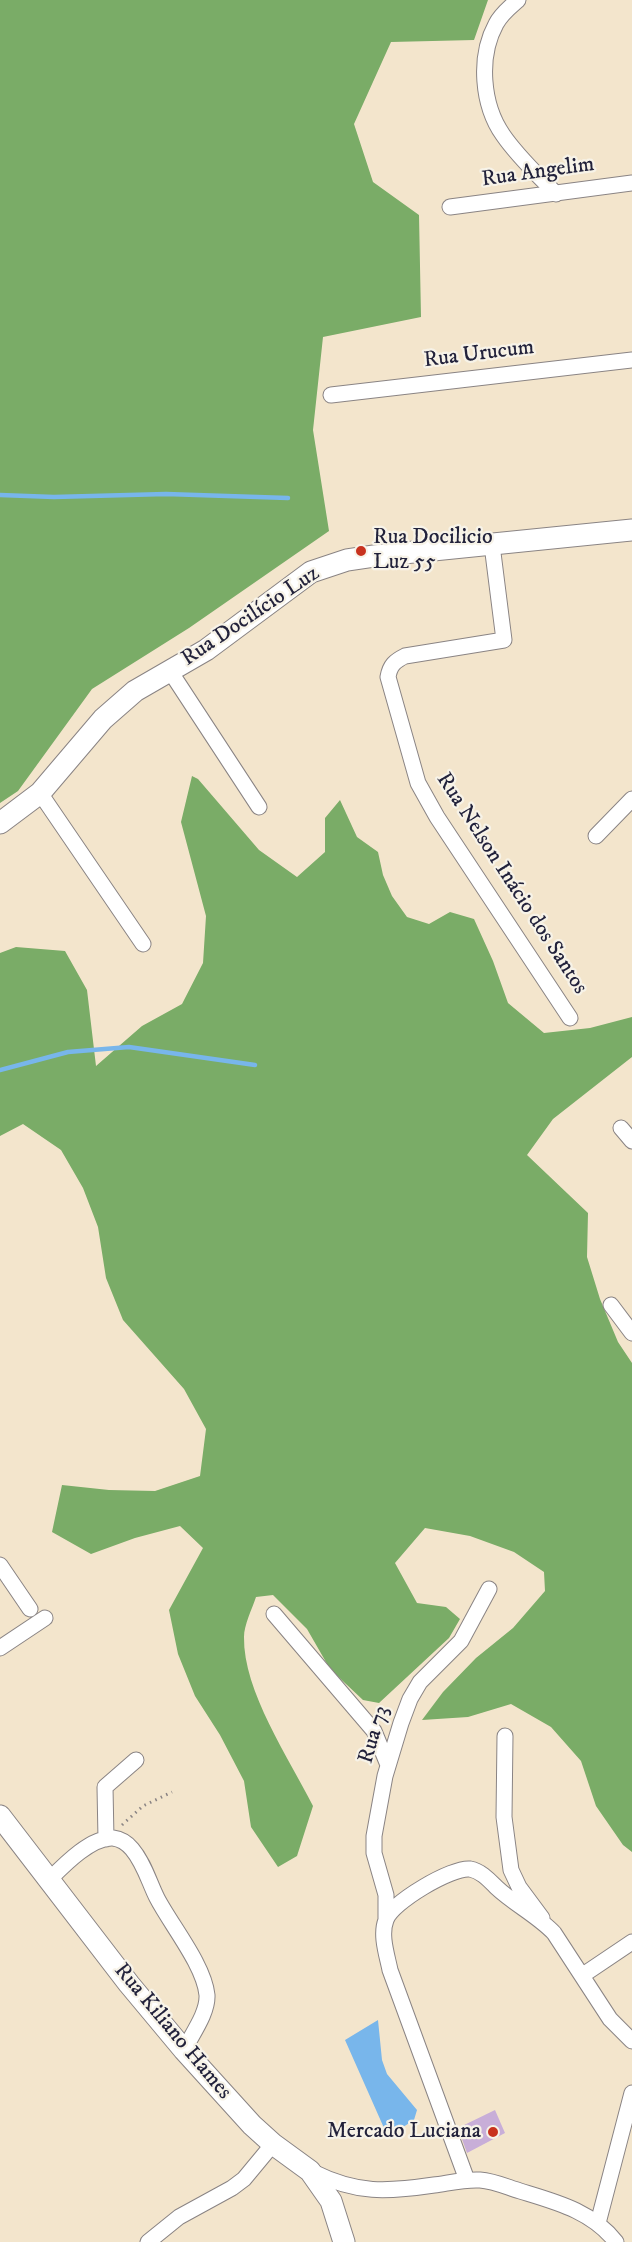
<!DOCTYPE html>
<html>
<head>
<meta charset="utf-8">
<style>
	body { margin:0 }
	canvas { display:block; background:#f3e5cc }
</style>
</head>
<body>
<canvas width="632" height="2242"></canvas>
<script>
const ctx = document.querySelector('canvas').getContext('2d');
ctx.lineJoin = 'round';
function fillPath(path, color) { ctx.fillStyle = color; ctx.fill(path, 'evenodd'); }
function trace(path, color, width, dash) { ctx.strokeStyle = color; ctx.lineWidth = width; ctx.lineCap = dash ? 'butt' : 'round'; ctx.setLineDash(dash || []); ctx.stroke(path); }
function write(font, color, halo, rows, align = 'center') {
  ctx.font = font + ' "IM FELL DW Pica",serif'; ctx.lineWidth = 4.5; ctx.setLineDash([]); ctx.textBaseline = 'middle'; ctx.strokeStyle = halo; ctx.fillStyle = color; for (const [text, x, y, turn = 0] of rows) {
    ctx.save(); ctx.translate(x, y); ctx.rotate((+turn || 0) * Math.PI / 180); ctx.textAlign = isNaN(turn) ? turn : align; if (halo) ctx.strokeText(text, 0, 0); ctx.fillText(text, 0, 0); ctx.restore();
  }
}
fillPath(new Path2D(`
	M0,0H488L474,40L391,42L354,124L373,182L419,215L421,317L323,337L313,430L329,531L189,628L92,689L18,791L0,803Z
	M192,776L198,779L259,850L297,877L325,852V818L340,800L357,837L378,852L383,875L392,896L407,917L429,924L450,912L474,919L493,961L508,1003L544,1033L590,1028L632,1017V1057L553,1119L527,1155L588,1213L587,1257L600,1299L618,1342L632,1363V1852L623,1845L596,1806L581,1761L551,1727L511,1704L468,1717L422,1720L443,1692L476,1658L513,1628L545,1591L544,1572L514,1552L470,1536L425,1528L395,1563L417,1603L446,1607L460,1619L449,1638L379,1703L363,1700L330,1669L307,1629L273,1595L256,1597C252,1609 244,1625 244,1637C243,1691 289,1758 313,1806L297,1856L278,1867L251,1827L244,1781L220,1735L195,1696L178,1654L169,1610L203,1548L180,1526L135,1538L91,1554L52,1532L62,1485L109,1490L155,1491L200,1476L206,1429L184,1389L123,1320L106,1278L98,1227L83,1188L61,1150L23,1124L0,1136V953L16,947L65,951L87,990L96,1066L142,1026L182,1004L203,963L206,916L181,822Z`), '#7aac67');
fillPath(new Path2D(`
	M378,2020L382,2060L387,2074L417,2110L414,2120L400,2129L389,2133L384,2128L345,2040Z`), '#78b6eb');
trace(new Path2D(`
	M0,495L54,497L166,494L288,498
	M0,1070L68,1052L129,1047L255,1065`), '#78b6eb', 4.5);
fillPath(new Path2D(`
	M495,2110L505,2133L467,2153L458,2128Z`), '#c8aed8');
const minor = new Path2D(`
	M518,0C510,7 501,14 496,24C478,57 482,105 503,135C518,157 538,175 556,194
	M450,207L632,183
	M331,395L632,360
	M492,545L504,640L405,656C395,661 390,665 388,677L418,783L437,817L570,1018
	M170,671L259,807
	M40,793L143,944
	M596,836L632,799
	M621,1128L632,1141
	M611,1305L632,1333
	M0,1565L30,1609
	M274,1614L374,1731L388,1765
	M0,1648L45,1618
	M505,1736L504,1817L511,1870L519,1887L542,1918
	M106,1839L105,1787L136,1760
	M49,1880C64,1865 91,1837 113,1838C121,1839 127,1843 132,1849C144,1863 149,1882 157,1898C171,1925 204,1965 207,1995C208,2013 192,2034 184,2050
	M386,1919V1895L374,1853V1836L385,1776L401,1723L410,1699L420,1682L461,1641L489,1589
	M583,1975L632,1942
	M313,2172C357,2194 387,2192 434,2185C449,2183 465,2179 480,2180C494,2181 507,2187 520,2191C556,2202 592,2211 616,2242
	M467,2180L390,1970C387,1955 380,1935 386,1920C392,1902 452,1867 470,1869C481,1871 489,1880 496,1887C514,1904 538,1916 554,1933L610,2019L632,2041
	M598,2223L632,2093
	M148,2242L179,2217L232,2188L244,2179L273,2144`);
const secondary = new Path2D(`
	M0,823L40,793L103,719L135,691L206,650L311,572L347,560L374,556L632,530
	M0,1816L129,1984L184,2050L252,2125L273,2144L310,2171L331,2201L344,2242`);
trace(minor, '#8a8484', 17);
trace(secondary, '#8a8484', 23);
trace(new Path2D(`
	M122,1825L143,1806L172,1792`), '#8a8484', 3, [1.5, 4.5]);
trace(minor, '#fff', 15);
trace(secondary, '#fff', 21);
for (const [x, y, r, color] of [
	[361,551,6,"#c8321e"],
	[493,2132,6,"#c8321e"]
]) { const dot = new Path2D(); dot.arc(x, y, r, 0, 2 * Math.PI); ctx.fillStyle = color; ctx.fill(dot); trace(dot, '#f7f3e8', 2); }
write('22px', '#22223b', '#f7f3e8', [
	["Rua Angelim",538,173,-8],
	["Rua Urucum",479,355,-7],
	["Rua Docilício Luz",251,617,-34],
	["Rua Nelson Inácio dos Santos",511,884,57],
	["Rua 73",375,1735,-73],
	["Rua Kiliano Hames",172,2032,50]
]);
write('22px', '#22223b', '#f7f3e8', [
	["Rua Docilicio",373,538],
	["Luz 55",373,563],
	["Mercado Luciana",481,2132,"right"]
], 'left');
</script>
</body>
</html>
